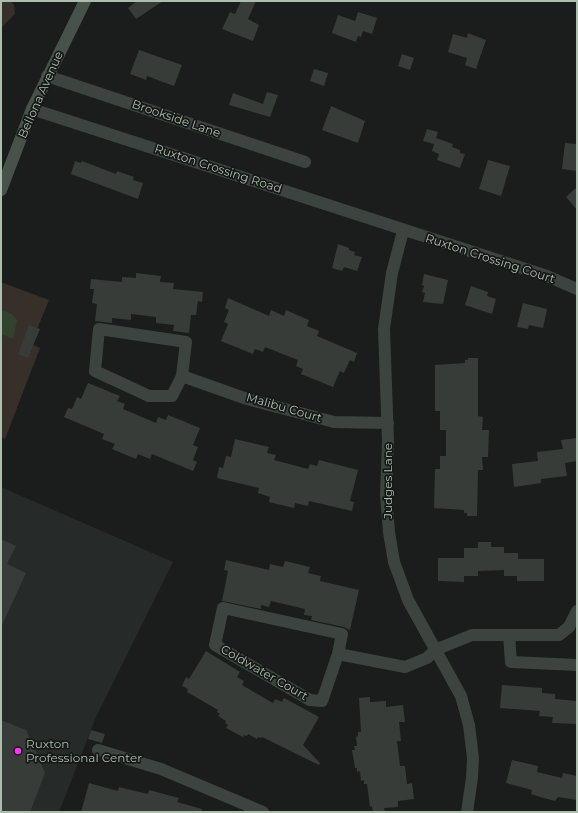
<!DOCTYPE html>
<html>
<head>
<meta charset="utf-8">
<style>
	body { margin:0 }
	#map { position:relative; width:578px; height:813px; overflow:hidden; background:#1a1d1b; font-family:Montserrat,sans-serif }
	canvas { display:block }
	.frame { position:absolute; inset:0; border:2px solid #adbdad; pointer-events:none }
</style>
</head>
<body>
<div id="map">
<canvas width="578" height="813"></canvas>
<div class="frame"></div>
</div>
<script>
const ctx = document.querySelector('canvas').getContext('2d');
ctx.lineJoin = 'round';
function fillPath(path, color) { ctx.fillStyle = color; ctx.fill(path, 'evenodd'); }
function trace(path, color, width, dash) { ctx.strokeStyle = color; ctx.lineWidth = width; ctx.lineCap = dash ? 'butt' : 'round'; ctx.setLineDash(dash || []); ctx.stroke(path); }
function write(font, color, halo, rows, align = 'center') {
  ctx.font = font + ' Montserrat,sans-serif'; ctx.lineWidth = 3.5; ctx.setLineDash([]); ctx.textBaseline = 'middle'; ctx.strokeStyle = halo; ctx.fillStyle = color; for (const [text, x, y, turn = 0] of rows) {
    ctx.save(); ctx.translate(x, y); ctx.rotate((+turn || 0) * Math.PI / 180); ctx.textAlign = isNaN(turn) ? turn : align; if (halo) ctx.strokeText(text, 0, 0); ctx.fillText(text, 0, 0); ctx.restore();
  }
}
fillPath(new Path2D(`
	M1,487L173,562L96,717L59,812H1Z`), '#262a28');
fillPath(new Path2D(`
	M1,1H11L14,5L15,14L1,28Z
	M1,282L49,300L31,344L40,348L5,439L1,437Z`), '#362f2a');
fillPath(new Path2D(`
	M1,310L12,314L17,320L13,339L1,334Z`), '#33422f');
fillPath(new Path2D(`
	M137,1H163L136,19L128,8Z
	M241,1H256L248,19L259,25L253,41L222,29L230,12L235,14Z
	M358,12L377,18L372,34L363,31L361,37L358,36L356,42L332,33L338,15L355,21Z
	M468,33L486,40L476,69L465,65L467,58L448,52L453,34L467,38Z
	M139,50L182,65L174,86L147,76L146,80L130,74Z
	M402,54L414,58L410,70L398,66Z
	M314,69L328,73L324,86L310,81Z
	M267,92L278,95L270,117L229,105L233,93L263,104Z
	M331,106L365,121L358,143L322,130Z
	M427,129L438,132L434,144L423,141Z
	M436,138L453,144L452,147L460,150V153L465,154L460,168L437,160L439,154L432,151Z
	M565,143L577,144V171L562,169Z
	M488,160L510,166L501,196L479,189Z
	M75,161L81,163L82,161L116,174L117,171L134,177L133,180L143,183L138,199L71,174Z
	M577,187V210L566,197Z
	M338,244L349,248V250L355,252L354,255L362,257L357,271L344,267L342,271L332,268Z
	M136,273L161,276L160,282L174,283L173,289L203,292L202,302L198,301L196,315H191L189,333L173,331L174,325L156,323V317L131,314V320L112,318V323L95,321L97,304L92,303L94,289H90L91,279L122,282V277L136,278Z
	M424,274L448,280L443,304L423,302L425,293L422,292L424,286L422,285Z
	M471,286L488,292L487,296L496,299L492,314L465,305Z
	M228,298L269,316L271,310L284,316L286,310L309,320L307,326L319,331L317,336L357,353L354,362L350,360L344,373L340,371L333,387L301,374L303,369L296,366L298,360L265,347L263,352L255,349L253,354L221,341L228,324L224,322L229,310L225,308Z
	M523,303L547,309L543,328L529,325L528,329L517,327Z
	M29,325L40,329L28,358L18,354Z
	M468,358H478V416L483,417L482,430H489L488,457H482L483,470H478L477,516H467V513H464V510L434,508L435,469H440V456H446V430H440V411H435V365L465,363V360H468Z
	M88,383L120,396L117,401L125,404L123,409L156,423L158,417L166,420L168,415L200,428L193,445L198,447L193,460L197,462L193,471L152,454L150,459L138,454L136,459L112,449L115,444L102,439L104,434L64,417L68,408L72,409L77,397L81,399Z
	M577,438V461L565,463L567,476L541,479V483L514,487L512,464L538,461L537,452L563,449L561,440Z
	M235,439L269,447L267,453L276,455L274,460L308,469L310,464L317,466L319,460L358,470L350,501L354,502L352,511L309,501L308,506L295,503L294,508L269,502L270,497L258,493L259,488L217,478L219,467L223,468L226,456L231,457Z
	M1,539L16,546L7,564L26,573L1,627Z
	M478,542H491V547H504V553H518V559H544V581H517V576H504V570L478,571V576H464V582L438,581V558H464V548H478Z
	M226,560L269,570L270,564L283,567L285,561L310,567L308,573L321,576L320,581L359,590L350,630L344,627L311,620L312,616L304,615L305,609L271,601L269,607L261,605V609L222,601L228,571L224,570Z
	M206,651L240,672L237,677L244,681L242,685L273,703L275,699L282,702L284,698L319,717L303,745L320,763L319,765L262,737L261,738L258,737L257,739L248,734L247,736L244,735L243,737L226,728L228,725L225,723L226,721L218,716L220,714L217,712L218,710L187,692L188,689L182,686L186,677L189,679Z
	M502,685L542,688V693L555,694V699L577,701V724L552,723L553,717L539,716L540,711L500,708Z
	M370,697V702L386,701V707L403,705L405,722H399L401,741H397L400,766H405L407,784L412,783L414,799L398,801V807L384,808L385,812H373L372,806L370,807L367,784H364V780L361,781L360,771L357,772V768H355L352,750H355L354,746H357L356,737L358,736V732H361L359,698Z
	M1,720L26,730L45,773L30,812H1Z
	M91,730L105,734L102,743L88,739Z
	M512,760L538,766L537,772L562,778L563,773L577,776V800L558,797L555,801L540,797L531,794L532,790L506,783Z
	M89,783L118,791L119,787L148,794L149,790L179,798L177,802L202,809V812H81Z`), '#373c39');
trace(new Path2D(`
	M47,76L305,162
	M32,109L547,276L577,289
	M403,231L392,273L384,329L388,441L386,495L389,532L394,562L408,600L461,696L469,725L473,758L472,778L467,812
	M99,329L186,342L182,376L172,396H149L95,371Z
	M182,376L247,399L334,422L388,423
	M223,608L342,634L338,654L322,701L310,700L215,645Z
	M509,635L511,662L577,665
	M338,654L405,667L427,658L435,650L472,635H559L569,627L577,611
	M98,750L161,769L263,812`), '#3d443f', 12);
trace(new Path2D(`
	M1,190L32,109L85,1`), '#49524a', 12);
for (const [x, y, r, color] of [
	[18,751,4,"#fb34f7"]
]) { const dot = new Path2D(); dot.arc(x, y, r, 0, 2 * Math.PI); ctx.fillStyle = color; ctx.fill(dot); trace(dot, '#151816', 1.5); }
write('12px', '#adbdad', '#151816', [
	["Bellona Avenue",41,95,-66],
	["Brookside Lane",176,119,19],
	["Ruxton Crossing Road",218,169,18],
	["Ruxton Crossing Court",490,259,18],
	["Malibu Court",284,408,16],
	["Judges Lane",388,481,-90],
	["Coldwater Court",264,673,30]
]);
write('12px', '#adbdad', '#151816', [
	["Ruxton",26,744],
	["Professional Center",26,758]
], 'left');
</script>
</body>
</html>
